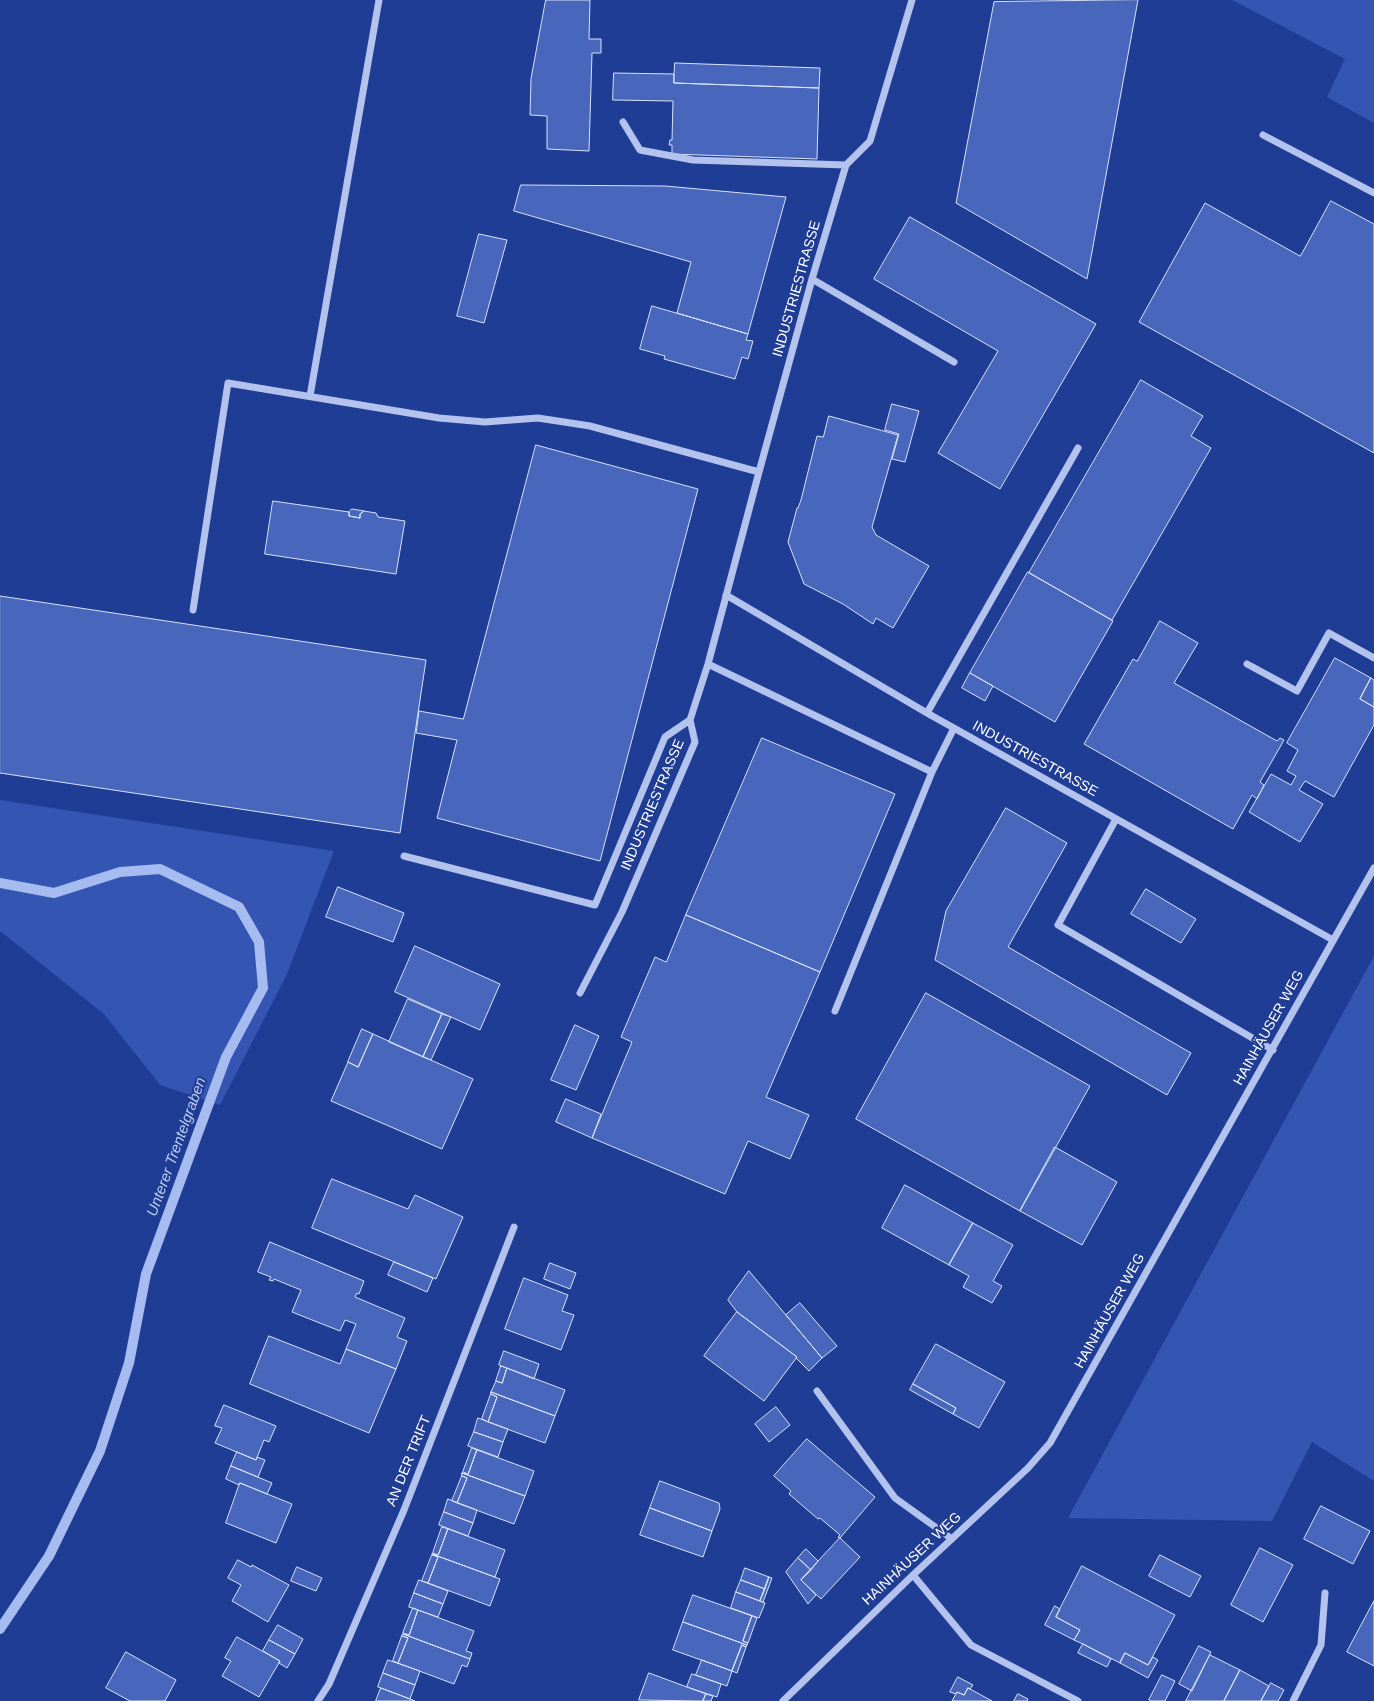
<!DOCTYPE html>
<html>
<head>
<meta charset="utf-8">
<style>
	body { margin:0 }
	canvas { display:block; background:#1f3d95 }
</style>
</head>
<body>
<canvas width="1374" height="1701"></canvas>
<script>
const ctx = document.querySelector('canvas').getContext('2d');
ctx.lineJoin = 'round';
function fillPath(path, color) { ctx.fillStyle = color; ctx.fill(path, 'evenodd'); }
function trace(path, color, width, dash) { ctx.strokeStyle = color; ctx.lineWidth = width; ctx.lineCap = dash ? 'butt' : 'round'; ctx.setLineDash(dash || []); ctx.stroke(path); }
function write(font, color, halo, rows, align = 'center') {
  ctx.font = font + ' Arial,sans-serif'; ctx.lineWidth = 4; ctx.setLineDash([]); ctx.textBaseline = 'middle'; ctx.strokeStyle = halo; ctx.fillStyle = color; for (const [text, x, y, turn = 0] of rows) {
    ctx.save(); ctx.translate(x, y); ctx.rotate((+turn || 0) * Math.PI / 180); ctx.textAlign = isNaN(turn) ? turn : align; if (halo) ctx.strokeText(text, 0, 0); ctx.fillText(text, 0, 0); ctx.restore();
  }
}
fillPath(new Path2D(`
	M1232,0H1374V123L1327,97L1345,59Z
	M0,800L334,851L287,974L220,1105L160,1085L104,1014L0,931Z
	M1374,956V1481L1312,1442L1272,1521L1068,1518Z`), '#3455b2');
trace(new Path2D(`
	M0,883L54,893L120,872L160,869L239,907L259,942L263,988L226,1057L146,1274L129,1363L100,1451L49,1556L0,1629`), '#a6bbf0', 10);
const building = new Path2D(`
	M546,0H590L589,39H601V53H592L589,151L547,149V116L530,115L531,79Z
	M1138,0L1087,279L956,203L994,2Z
	M675,63L820,68L819,88L674,83Z
	M614,73L674,74V83L819,88L817,159L672,154V145H669L670,140H672L673,101L613,100Z
	M521,185L665,186L786,197L748,334L677,313L691,262L514,211Z
	M1331,201L1374,224V453L1139,322L1205,203L1300,256Z
	M910,217L1096,324L1000,489L938,453L998,351L874,279Z
	M479,234L507,240L484,323L457,316Z
	M652,306L748,334L746,340L753,341L748,359L742,357L735,379L664,359L665,356L640,349Z
	M1141,380L1203,416L1191,436L1211,448L1112,620L1029,573Z
	M892,404L919,411L905,462L892,459L899,434L885,430Z
	M829,416L898,435L872,527L876,535L929,566L893,628L876,618L873,624L843,604L804,584L788,542L797,508H798L801,500L817,436L823,437Z
	M536,445L698,489L600,861L437,818L457,740L416,733L419,711L463,719Z
	M273,501L349,512V516L360,518V514L364,511L376,513L378,517L405,521L396,574L265,554Z
	M352,509L364,511L360,514V518L349,516V512Z
	M1028,572L1113,621L1055,722L970,673Z
	M0,596L426,660L400,833L0,773Z
	M1160,621L1198,643L1174,683L1277,741L1280,738L1284,740L1260,782L1264,785L1257,799L1252,795L1233,829L1084,744L1133,659L1137,661Z
	M1335,658L1371,678L1360,699L1374,707V725L1334,797L1305,781L1299,790L1323,804L1300,842L1249,812L1271,774L1291,785L1296,776L1287,771L1298,750L1287,743Z
	M970,673L993,686L985,701L962,688Z
	M1371,678L1374,680V707L1360,699Z
	M762,738L895,794L820,972L686,915Z
	M1006,808L1067,843L1008,947L1191,1053L1167,1095L935,960L946,911Z
	M338,887L404,913L393,942L326,917Z
	M1146,889L1196,919L1181,943L1131,914Z
	M686,915L820,972L766,1097L809,1115L790,1159L748,1141L725,1194L592,1138L632,1042L621,1037L655,957L666,962Z
	M415,946L500,984L480,1030L395,992Z
	M926,993L1090,1086L1020,1211L856,1119Z
	M408,999L442,1014L423,1057L389,1042Z
	M442,1014L451,1017L431,1060L423,1057Z
	M575,1025L599,1036L576,1090L551,1080Z
	M362,1029L373,1034L358,1067L348,1062Z
	M373,1034L473,1079L442,1149L331,1101L348,1062L358,1067Z
	M566,1099L601,1114L592,1138L556,1122Z
	M1055,1147L1117,1182L1082,1245L1020,1211Z
	M332,1179L408,1209L415,1195L463,1217L436,1279L312,1228Z
	M905,1185L973,1223L949,1265L882,1228Z
	M973,1223L1013,1245L993,1281L1002,1286L992,1303L963,1287L969,1276L949,1265Z
	M270,1242L364,1281L359,1294L357,1293L355,1297L405,1318L397,1337L407,1341L396,1369L346,1349L356,1324L345,1320L340,1331L292,1312L301,1290L274,1279L273,1281L269,1280L271,1277L258,1272Z
	M394,1262L433,1278L427,1292L388,1275Z
	M550,1263L576,1273L570,1289L544,1279Z
	M749,1271L822,1358L809,1371L796,1358L797,1357L737,1312L728,1300Z
	M524,1278L568,1295L562,1311L574,1315L561,1350L505,1329Z
	M800,1303L837,1346L822,1358L786,1315Z
	M737,1312L797,1357L764,1401L704,1356Z
	M269,1336L340,1364L346,1349L396,1369L369,1433L250,1384Z
	M936,1344L1005,1382L979,1428L953,1414L956,1408L913,1384Z
	M504,1351L539,1364L534,1379L499,1365Z
	M501,1366L507,1368L502,1383L496,1381Z
	M507,1368L565,1390L555,1416L491,1392L496,1381L502,1383Z
	M913,1384L956,1408L953,1414L910,1390Z
	M491,1392L555,1416L545,1443L488,1422L497,1397L491,1394Z
	M491,1394L497,1397L488,1422L482,1419Z
	M224,1405L276,1426L269,1442L264,1440L256,1460L215,1443L222,1428L215,1426Z
	M776,1407L790,1425L769,1442L755,1424Z
	M478,1418L508,1429L503,1442L474,1432Z
	M474,1432L503,1442L498,1457L468,1446Z
	M807,1439L875,1497L840,1538L838,1537L840,1535L820,1518L818,1519L789,1494L791,1491L774,1476Z
	M472,1448L477,1450L468,1474L463,1472Z
	M477,1450L534,1471L525,1496L462,1473L468,1474Z
	M237,1452L256,1460L257,1457L265,1460L258,1477L231,1466Z
	M231,1466L272,1483L267,1494L240,1483L239,1485L226,1479Z
	M462,1473L525,1496L514,1524L457,1503L467,1478L462,1476Z
	M462,1476L467,1478L457,1503L452,1501Z
	M660,1481L719,1503L720,1509L712,1531L650,1508Z
	M240,1483L292,1504L276,1543L226,1523Z
	M448,1499L477,1510L473,1523L444,1512Z
	M1321,1506L1370,1531L1353,1564L1304,1539Z
	M650,1508L712,1531L703,1557L640,1535Z
	M444,1512L473,1523L468,1536L439,1525Z
	M442,1527L448,1529L438,1555L433,1553Z
	M448,1529L505,1550L495,1577L432,1554L438,1555Z
	M840,1538L860,1557L821,1599L801,1580Z
	M1260,1548L1293,1565L1263,1622L1231,1605Z
	M806,1549L818,1561L811,1570L798,1558Z
	M432,1554L500,1579L490,1606L428,1583L438,1557Z
	M432,1555L438,1557L428,1583L422,1581Z
	M1160,1555L1201,1576L1190,1597L1149,1576Z
	M798,1558L811,1570L801,1580L816,1595L808,1604L786,1572Z
	M238,1560L251,1567L252,1565L289,1585L268,1622L232,1601L241,1585L228,1578Z
	M1082,1566L1175,1615L1148,1665L1125,1653L1120,1663L1083,1644L1074,1640L1080,1630L1056,1617Z
	M297,1567L322,1578L316,1591L291,1581Z
	M745,1568L769,1577L765,1589L741,1580Z
	M769,1577L772,1578L763,1602L760,1601Z
	M419,1580L448,1591L443,1604L414,1593Z
	M741,1580L765,1589L760,1601L736,1592Z
	M736,1592L765,1603L759,1618L731,1608Z
	M414,1593L443,1604L438,1617L409,1607Z
	M693,1595L752,1616L743,1641L748,1643L747,1645L683,1622Z
	M1374,1601V1666L1347,1652Z
	M1055,1606L1060,1609L1056,1617L1080,1630L1074,1640L1045,1625Z
	M413,1608L418,1610L409,1635L403,1633Z
	M418,1610L474,1631L466,1651L472,1653L470,1659L403,1634L409,1635Z
	M752,1616L757,1618L748,1643L743,1641Z
	M683,1622L747,1645L746,1647L742,1645L732,1671L673,1650Z
	M278,1625L303,1639L295,1654L269,1640Z
	M403,1634L470,1659L467,1667L462,1665L454,1684L398,1663L408,1638L402,1636Z
	M402,1636L408,1638L398,1663L393,1661Z
	M237,1637L280,1661L259,1697L222,1676L231,1661L225,1658Z
	M269,1640L295,1654L287,1668L279,1663L280,1661L263,1651Z
	M1083,1644L1111,1659L1107,1667L1078,1653Z
	M742,1645L746,1647L737,1673L732,1671Z
	M1199,1646L1211,1652L1192,1691L1179,1684Z
	M126,1652L176,1680L165,1701H130L106,1688Z
	M1125,1653L1148,1665L1153,1657L1158,1660L1148,1678L1120,1663Z
	M1210,1655L1240,1670L1224,1701H1186Z
	M388,1660L420,1671L415,1685L383,1673Z
	M702,1660L732,1671L727,1686L696,1675Z
	M1240,1670L1269,1686L1261,1701H1224Z
	M383,1673L415,1685L410,1699L378,1687Z
	M649,1673L706,1694L703,1701L639,1700Z
	M692,1674L721,1684L717,1697L687,1687Z
	M1162,1675L1175,1681L1165,1701H1151L1149,1700Z
	M958,1677L973,1685L970,1689L968,1688L964,1695L957,1692L956,1694L950,1692Z
	M1271,1683L1284,1690L1278,1701H1261Z
	M381,1688L410,1699L415,1701H376Z
	M968,1688L970,1689L992,1701H952L957,1692L964,1695Z
	M706,1694L713,1696L711,1701H703Z
	M1018,1694L1028,1699L1027,1701H1014Z`);
fillPath(building, '#4866bb');
trace(building, '#d9e2fa', 1);
trace(new Path2D(`
	M623,122L640,150L693,160L846,165
	M1263,135L1374,193
	M812,279L954,362
	M310,396L379,0
	M726,595L927,713L1333,940
	M193,610L228,383L439,418L485,422L538,418L590,426L759,472
	M708,664L932,772
	M1247,664L1297,691L1329,633L1374,658
	M927,713L1078,448
	M1116,819L1058,925L1273,1050
	M404,856L595,905L665,737L690,720
	M580,993L622,912L695,742L690,720L708,664L759,472L812,279L846,165L870,141L912,0
	M835,1011L932,772L954,728
	M817,1391L895,1498L952,1539
	M913,1575L971,1645L1078,1701
	M318,1701L329,1684L404,1510L514,1227
	M783,1701L913,1575L1028,1468L1050,1443L1374,868
	M1293,1701L1321,1645L1325,1593`), '#b3c3ee', 7);
write('14px', '#fff', '#1f3d95', [
	["INDUSTRIESTRASSE",797,289,-74],
	["INDUSTRIESTRASSE",1035,759,29],
	["INDUSTRIESTRASSE",653,805,-67],
	["HAINHÄUSER WEG",1269,1028,-61],
	["HAINHÄUSER WEG",1110,1311,-61],
	["AN DER TRIFT",409,1461,-68],
	["HAINHÄUSER WEG",912,1559,-43]
]);
write('italic 15px', '#bfcef5', '#1f3d95', [
	["Unterer Trentelgraben",177,1147,-70]
]);
</script>
</body>
</html>
